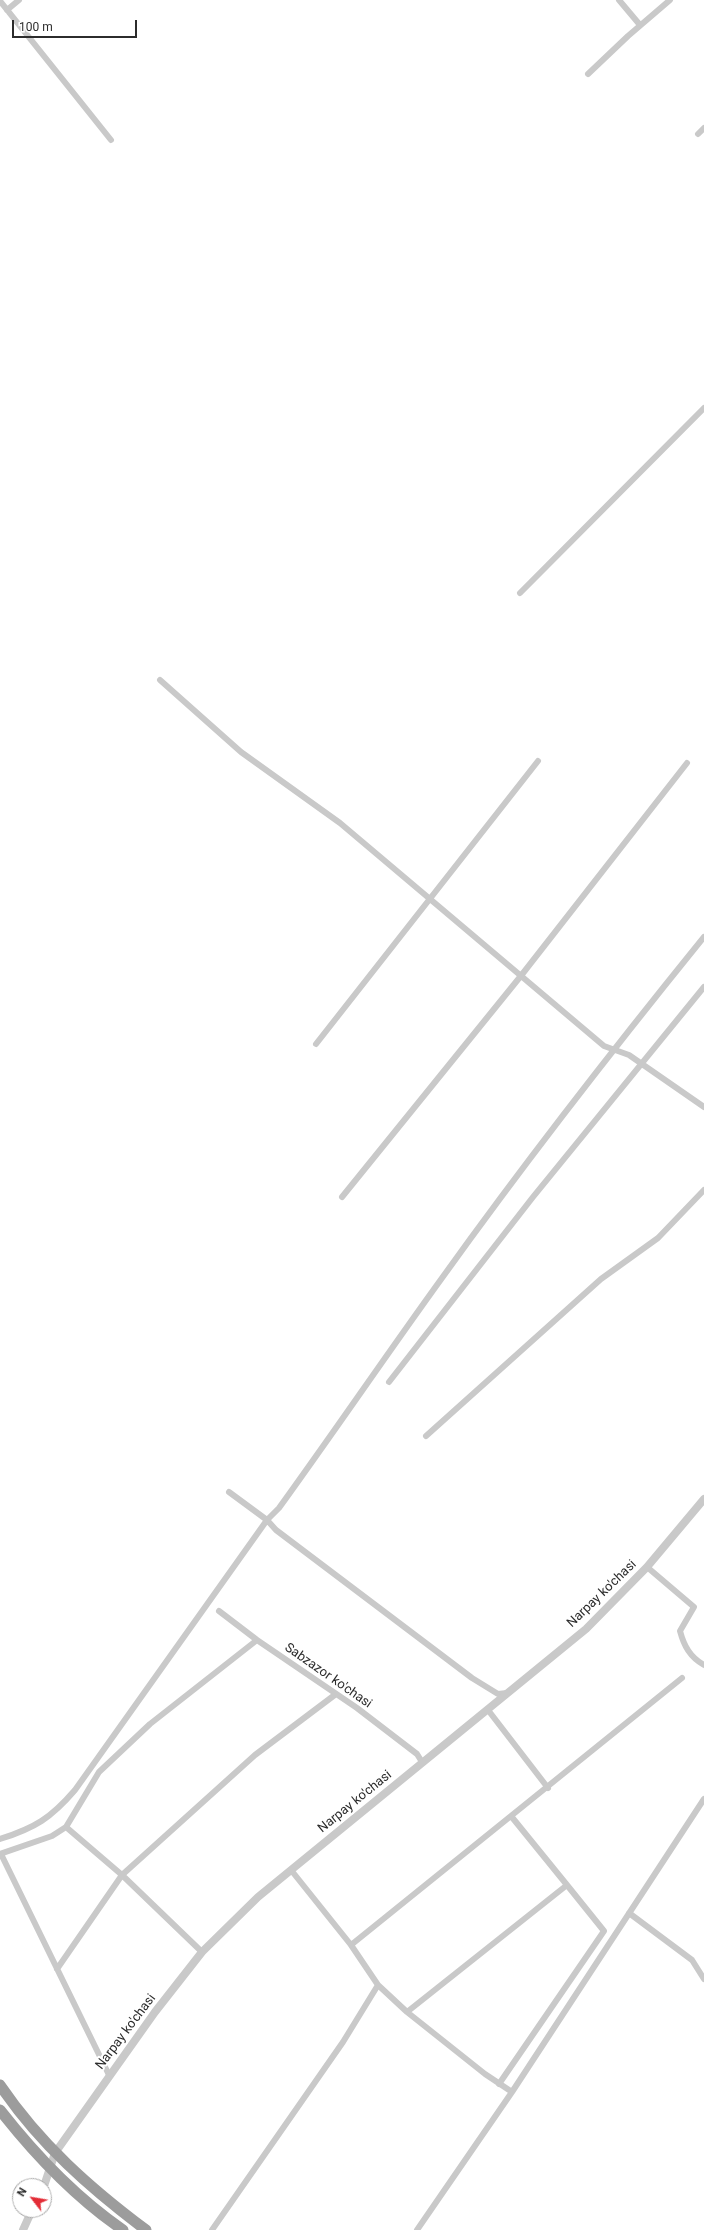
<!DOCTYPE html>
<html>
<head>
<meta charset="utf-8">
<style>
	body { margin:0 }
	#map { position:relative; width:704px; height:2230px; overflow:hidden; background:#fff; font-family:Roboto,sans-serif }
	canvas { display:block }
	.north { position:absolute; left:12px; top:2178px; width:40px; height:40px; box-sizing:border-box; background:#fff; border:1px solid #ababab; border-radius:50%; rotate:301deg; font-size:11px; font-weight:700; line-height:16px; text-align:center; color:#2c2c2c }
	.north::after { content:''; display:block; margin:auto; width:14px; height:18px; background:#e32d37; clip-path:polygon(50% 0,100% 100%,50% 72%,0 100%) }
	.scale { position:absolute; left:12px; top:20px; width:125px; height:18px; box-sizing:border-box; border:2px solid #2c2c2c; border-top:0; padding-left:5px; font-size:12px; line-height:14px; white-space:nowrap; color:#2c2c2c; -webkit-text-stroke:3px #fff; paint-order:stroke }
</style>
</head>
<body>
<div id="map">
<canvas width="704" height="2230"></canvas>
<div class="north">N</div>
<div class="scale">100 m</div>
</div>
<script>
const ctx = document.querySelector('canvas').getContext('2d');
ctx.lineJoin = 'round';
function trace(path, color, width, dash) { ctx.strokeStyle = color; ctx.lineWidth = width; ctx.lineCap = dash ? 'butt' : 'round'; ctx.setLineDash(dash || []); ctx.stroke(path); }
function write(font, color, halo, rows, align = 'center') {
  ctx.font = font + ' Roboto,sans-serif'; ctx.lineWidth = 4; ctx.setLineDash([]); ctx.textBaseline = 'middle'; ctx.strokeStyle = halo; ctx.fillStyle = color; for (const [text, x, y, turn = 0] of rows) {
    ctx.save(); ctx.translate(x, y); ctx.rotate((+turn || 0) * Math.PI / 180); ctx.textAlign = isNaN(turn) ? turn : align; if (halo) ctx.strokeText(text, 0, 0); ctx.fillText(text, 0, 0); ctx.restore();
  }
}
trace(new Path2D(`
	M619,0L640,25
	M0,1L111,140
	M7,10L19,0
	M588,74L628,36L670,0
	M698,134L704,128
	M520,593L704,408
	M160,680L241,752L340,823L604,1046L629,1055L704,1107
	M316,1044L538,761
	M342,1197L520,977L687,763
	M389,1382L533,1197L704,987
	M426,1436L601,1279L658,1238L704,1190
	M229,1492L267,1520L276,1530L472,1678L498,1694L507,1693
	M647,1567L694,1607L680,1631C684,1646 690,1657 704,1665
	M219,1611L257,1640L357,1708L417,1754L422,1762
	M488,1710L548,1788
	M66,1827L122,1875L202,1952
	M0,1839C35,1828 51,1818 75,1790L267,1520L279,1508C334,1432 387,1354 442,1278C526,1161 614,1048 704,937
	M0,1854L52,1836L66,1827L99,1772L150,1724L257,1640
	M1,1854L109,2075
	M291,1870L351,1945L378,1985L407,2012L485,2074L512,2092
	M629,1913L692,1960L704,1979
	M351,1945L682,1678
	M57,1969L122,1875L255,1755L336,1694
	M407,2012L567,1885L511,1816
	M499,2084L604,1931L567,1885
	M212,2230L343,2042L378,1985
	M417,2230L512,2092L704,1799`), '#c9c9c9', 6);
trace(new Path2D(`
	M44,2186L55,2153L155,2012L202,1952L258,1897L586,1629L647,1567L704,1499
	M23,2230L32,2210`), '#c9c9c9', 8);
trace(new Path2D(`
	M0,2085C40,2144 90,2188 146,2230
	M0,2110C36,2156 75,2197 123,2230`), '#9c9c9c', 11);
write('13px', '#2c2c2c', '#fff', [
	["Narpay ko'chasi",602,1594,-44],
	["Sabzazor ko'chasi",328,1676,35],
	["Narpay ko'chasi",355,1802,-39],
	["Narpay ko'chasi",126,2032,-53]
]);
</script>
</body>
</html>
